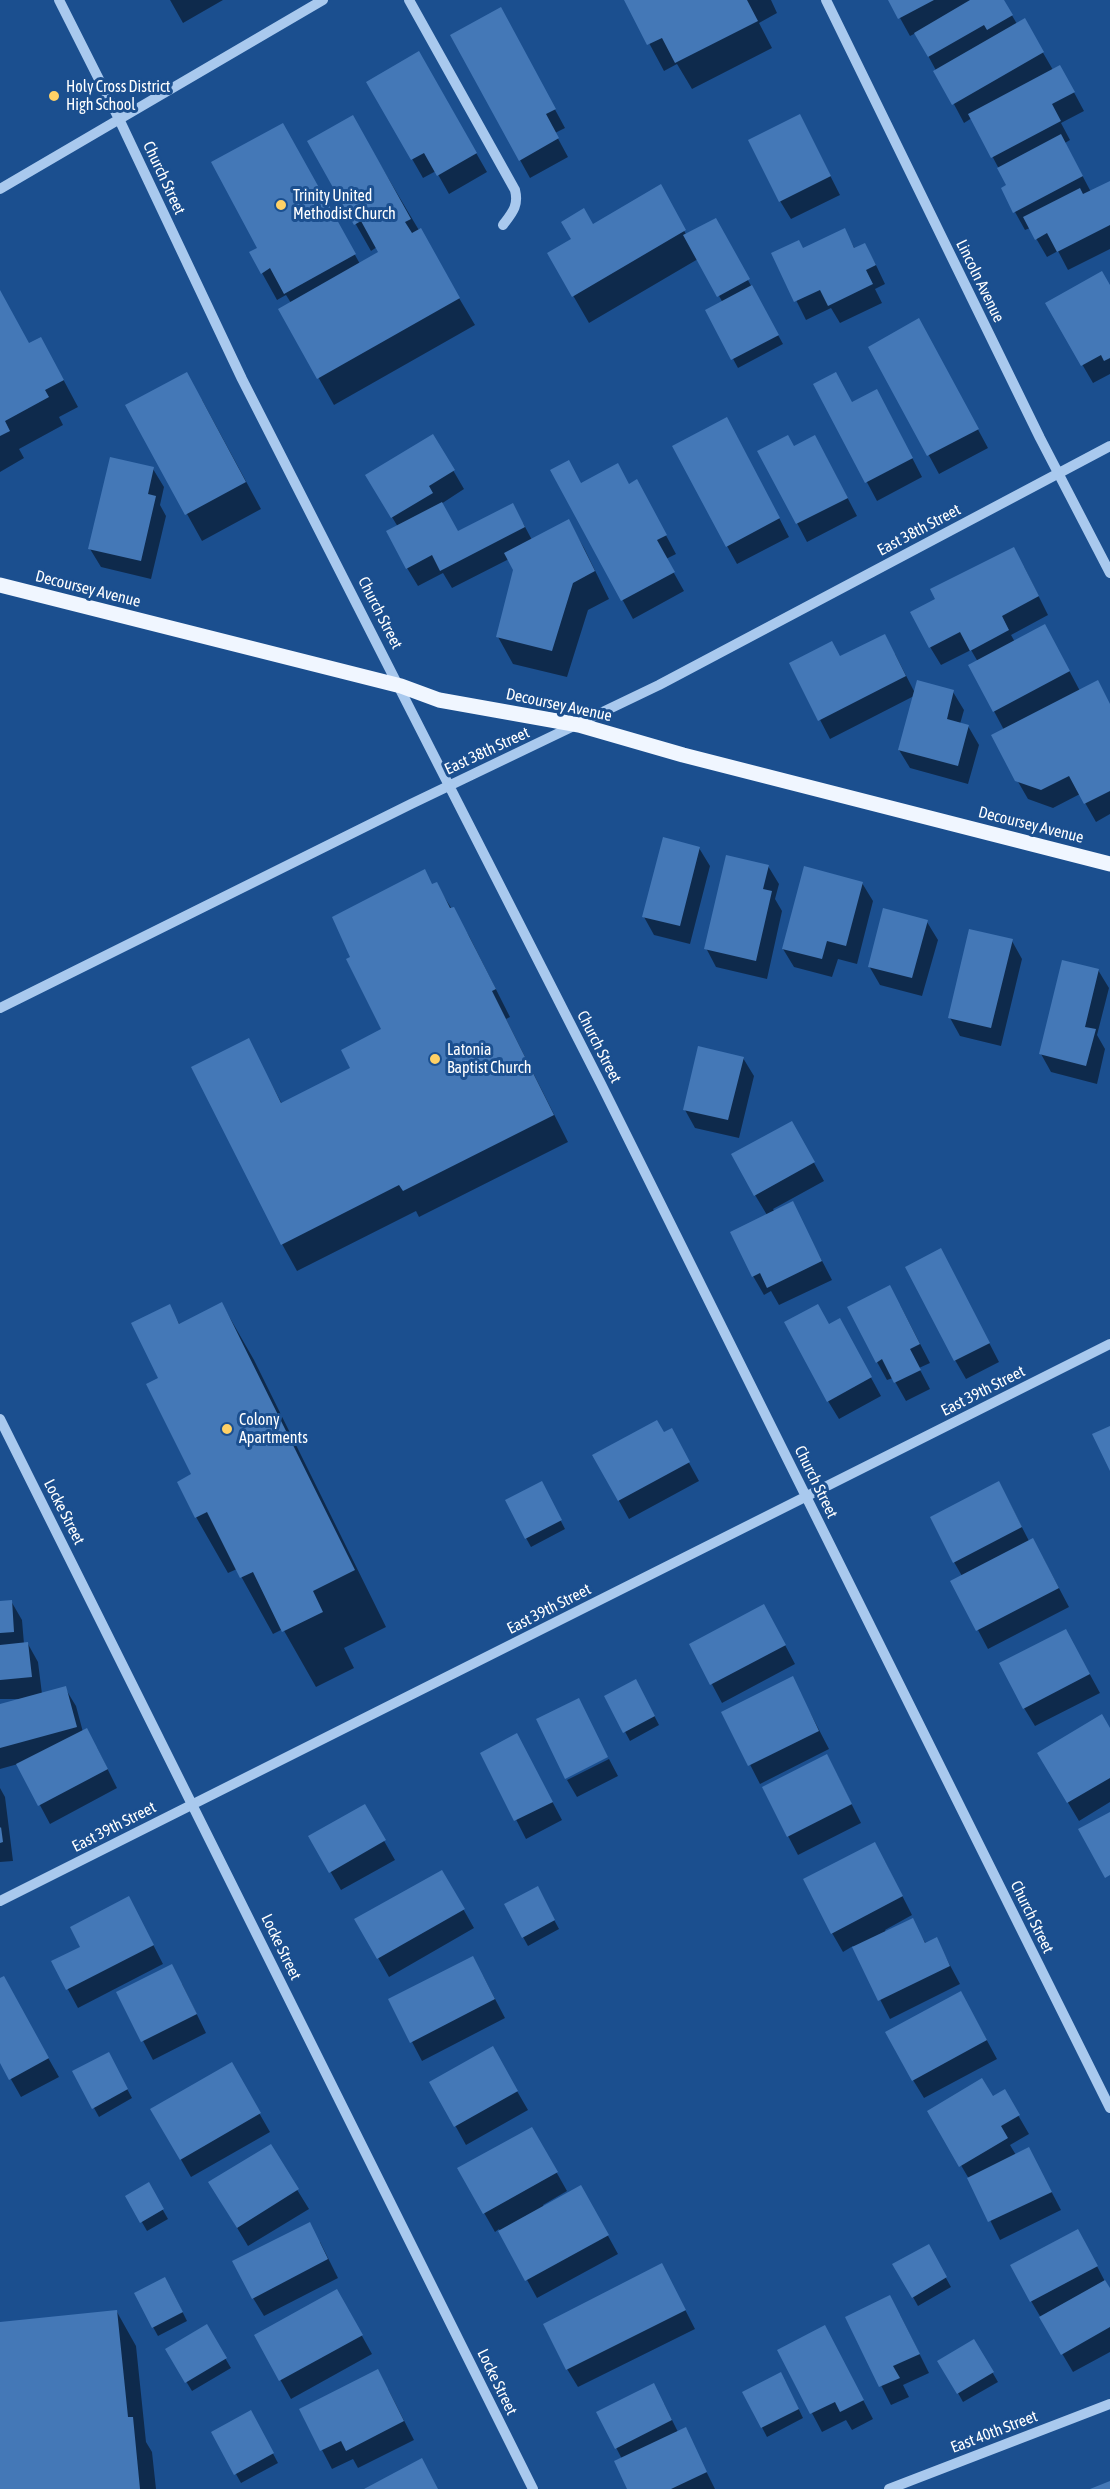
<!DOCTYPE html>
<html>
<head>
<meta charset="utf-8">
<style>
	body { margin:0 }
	canvas { display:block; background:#1b4f8f }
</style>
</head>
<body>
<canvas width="1110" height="2489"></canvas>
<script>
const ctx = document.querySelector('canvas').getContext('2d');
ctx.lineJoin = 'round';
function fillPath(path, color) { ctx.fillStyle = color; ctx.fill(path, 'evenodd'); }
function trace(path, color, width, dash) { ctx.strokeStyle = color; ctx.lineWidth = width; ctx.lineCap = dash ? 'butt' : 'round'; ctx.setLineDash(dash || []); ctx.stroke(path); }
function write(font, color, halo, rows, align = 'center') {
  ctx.font = font + ' "Asap Condensed",sans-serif'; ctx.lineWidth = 6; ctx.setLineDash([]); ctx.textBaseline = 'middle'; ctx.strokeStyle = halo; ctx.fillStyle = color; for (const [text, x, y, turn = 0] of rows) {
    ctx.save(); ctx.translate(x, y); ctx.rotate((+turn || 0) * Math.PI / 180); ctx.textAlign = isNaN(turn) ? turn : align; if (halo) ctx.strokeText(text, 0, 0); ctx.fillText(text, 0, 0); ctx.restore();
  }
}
fillPath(new Path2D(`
	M170,0H223L183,23Z
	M626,0H771L777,13L759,23L772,48L692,89L677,64L664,71Z
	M890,0H1003L1017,24L1024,20L1053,70L1070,85L1084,111L1061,123L1070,140L1065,143L1091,192L1110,182V249L1068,270L1058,251L1047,257L1030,228L1025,230L1015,212L1008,186L972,118L964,123L916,33L910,36Z
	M511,28L565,128L555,133L568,157L530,178L520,160Z
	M419,53L487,172L449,194L436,171L423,178L368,82Z
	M800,116L840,195L791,219L780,201Z
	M352,117L475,325L334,405L280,310L291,303L286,295L277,300L262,273L259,248L298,152L360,264L380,252L377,247L371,251L309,142Z
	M715,220L783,344L738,368L707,311L723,303L698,259L589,323L549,254L593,226L680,224L686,234Z
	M844,230L855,249L864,245L875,263L885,284L875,289L882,303L840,323L831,308L806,320L773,254L803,250Z
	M1110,288V374L1093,383L1047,304Z
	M0,292L29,345L56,366L78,407L59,417L63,425L19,449L24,458L0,472Z
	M929,339L988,448L939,474L870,347Z
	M815,385L852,403L887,409L922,477L877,501Z
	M202,400L261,509L202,541L127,406Z
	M433,436L464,489L441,504L458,533L523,523L532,540L568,521L584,548L609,599L588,610L567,677L513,664L498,637L515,570L509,559L452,588L443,573L418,586L407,568L398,527L378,494Z
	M737,437L789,537L737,564L727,546Z
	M793,447L825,455L857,516L807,542L759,451Z
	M153,469L164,487L160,505L166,516L151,579L101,567L90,549Z
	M552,471L581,484L629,485L647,500L676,554L666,559L684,591L633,619Z
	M1024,567L1048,615L1011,635L1015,642L1055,644L1080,691L1110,705V814L1096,822L1080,794L1053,808L1028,799L1017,780L1004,730L970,666L978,662L971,650L941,665L930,647Z
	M895,654L915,693L953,692L964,710L960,724L968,726L979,745L968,784L910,768L899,750L914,696L830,739L791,664Z
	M699,848L710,866L690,944L654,935L644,917Z
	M768,866L779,884L775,899L782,911L767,979L716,967L706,948Z
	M862,883L873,901L857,964L838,959L832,977L794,967L783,949Z
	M436,884L469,936L510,1017L506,1019L568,1142L419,1217L416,1211L297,1271L282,1244L248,1040L282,1104L352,1068L383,1029L433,886Z
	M927,922L938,940L922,996L880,985L869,966Z
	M1012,941L1022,959L1001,1046L960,1036L950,1018Z
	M1098,970L1109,988L1097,1035L1105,1049L1097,1084L1051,1072L1041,1054Z
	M743,1058L754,1076L739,1138L695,1128L685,1110Z
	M802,1141L824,1181L773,1209L775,1212L792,1203L832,1280L779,1305L771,1291L764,1295L753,1276L767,1215L755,1195Z
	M951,1269L999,1362L966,1379L955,1360Z
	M222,1304L254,1360L386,1627L344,1648L354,1668L316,1687L283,1629L273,1634L237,1569L228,1573L196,1517L193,1475L160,1379L169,1306L180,1325Z
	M900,1305L930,1363L919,1368L930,1389L906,1401L893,1378L887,1380L877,1362Z
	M829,1326L850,1339L881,1396L839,1419L828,1401Z
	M671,1430L699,1481L629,1519L594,1456Z
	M546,1492L565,1529L531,1547L526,1538Z
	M1009,1502L1029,1541L1043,1558L1069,1607L988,1649L952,1581L962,1576L954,1562Z
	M11,1601L22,1620L24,1644H28L38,1662L42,1694L65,1688L76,1706L83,1732L97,1748L117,1788L50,1824L18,1764L0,1769V1706L26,1699H0V1602Z
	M774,1624L795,1664L722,1703L691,1645Z
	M1076,1649L1100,1693L1035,1726L1024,1708Z
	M792,1678L829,1749L760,1784L723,1712Z
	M641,1690L659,1725L630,1741L606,1696Z
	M1110,1731V1802L1079,1821L1039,1754Z
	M482,1753L527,1754L562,1820L526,1839Z
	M609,1759L618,1776L577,1797L567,1780Z
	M837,1775L861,1823L798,1855L788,1836Z
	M0,1788L5,1797L13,1861L0,1862Z
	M364,1806L395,1860L341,1890L310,1836Z
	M885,1862L912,1915L885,1930L886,1932L912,1920L926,1944L936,1939L960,1984L890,2019L853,1946L843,1952L832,1933Z
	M442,1872L474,1928L389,1977L356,1919Z
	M537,1888L559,1929L528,1946L523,1937Z
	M139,1917L163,1964L78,2008L53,1962Z
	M483,1976L505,2018L422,2061L390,2000Z
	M3,1978L59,2077L21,2097L0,2060V1980Z
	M182,1984L206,2033L153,2060L118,1993Z
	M971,2011L997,2059L924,2098L913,2080Z
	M492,2048L528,2110L466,2145L431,2082Z
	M108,2054L132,2098L99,2117L74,2072Z
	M231,2064L270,2132L191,2177L152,2109Z
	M1004,2091L1029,2134L1010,2145L1016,2155L1029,2149L1061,2210L1000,2240L972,2184L929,2111L992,2098Z
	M532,2129L567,2191L543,2205L544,2207L591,2205L618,2254L537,2298L499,2229L495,2232L459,2169Z
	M270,2146L309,2209L248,2246L221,2201Z
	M148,2184L168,2219L147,2231L127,2196Z
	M320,2242L338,2278L264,2316L253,2298Z
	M928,2246L951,2287L918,2306L895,2265Z
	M1088,2249L1110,2291V2352L1073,2372L1031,2301Z
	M672,2284L695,2329L578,2387L567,2369Z
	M170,2287L187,2321L158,2336L153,2327Z
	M337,2291L372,2354L291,2399L256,2336Z
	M117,2312L136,2346L146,2442L152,2452L156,2489H0V2324Z
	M900,2315L929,2373L903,2385L909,2397L891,2405L847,2318Z
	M206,2326L231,2368L192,2391L167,2350Z
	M974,2341L998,2382L963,2402L940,2361Z
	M835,2346L873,2419L852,2430L846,2420L822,2432L779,2351Z
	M786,2383L803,2418L767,2437L744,2393Z
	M388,2389L414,2440L358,2468L353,2459L332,2469L301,2410Z
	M664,2404L678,2432L685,2429L715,2489H629L622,2459L598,2413Z
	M251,2412L278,2463L241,2483L213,2433Z`), '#0007');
fillPath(new Path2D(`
	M624,0H747L758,21L675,63L662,38L647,45Z
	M888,0H934L898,19Z
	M970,0H1004L1013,15L987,30L984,25L928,57L914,33Z
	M501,7L556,109L546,114L559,138L519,161L450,35Z
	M1025,18L1044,52L952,105L933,71Z
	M419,51L477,153L437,176L424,153L411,160L366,82Z
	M1060,65L1075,92L1052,104L1061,121L991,158L968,114Z
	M800,114L831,176L779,202L748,140Z
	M353,115L411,219L405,222L412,233L421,228L460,298L317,379L278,309L378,252L361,221L354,225L307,141Z
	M283,123L356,254L284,294L270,268L261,274L249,252L257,248L211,162Z
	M1061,134L1083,176L1013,213L1001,188L1006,185L997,168Z
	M1110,181V225L1057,252L1047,233L1035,240L1023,217L1080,188L1083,194Z
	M661,184L686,230L572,297L547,253L571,239L561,222L584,208L593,224Z
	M716,218L750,279L717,297L683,235Z
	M845,228L854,248L865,243L876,265L866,270L873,284L828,306L820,290L794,302L771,253L799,240L803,248Z
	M1102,271L1110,285V358L1104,361L1101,355L1081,366L1045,303Z
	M752,285L779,335L731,360L705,310Z
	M0,290L29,343L41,337L64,380L45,390L49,397L5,421L10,431L0,436Z
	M919,318L979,429L927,456L868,347Z
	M187,372L246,482L185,515L125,405Z
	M836,372L852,402L877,389L913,458L865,483L813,384Z
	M727,417L780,518L726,547L672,446Z
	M433,434L455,470L429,486L433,493L391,518L365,475Z
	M788,435L794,446L815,435L848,498L796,524L757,451Z
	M110,457L154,467L148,494L156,496L141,561L88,549Z
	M569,460L581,483L618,463L629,484L637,479L667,535L657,540L675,572L621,601L550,470Z
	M442,502L458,531L513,503L525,527L440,571L432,555L406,569L386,531Z
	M569,519L595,571L573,583L552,651L496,637L513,570L504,553Z
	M1014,547L1039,596L1002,616L1009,630L970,651L960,632L929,648L910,612L935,599L930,589Z
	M1045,624L1070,671L993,712L968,665Z
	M885,634L906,676L818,721L789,663L832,641L840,656Z
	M917,680L954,690L947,719L969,725L958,766L898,750Z
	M1098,680L1110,704V791L1084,804L1069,776L1041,790L1015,781L991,735Z
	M663,837L700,847L680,926L642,917Z
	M726,855L769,865L763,889L772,891L756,961L704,949Z
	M804,866L863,882L846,946L827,941L822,959L782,949Z
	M425,869L432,884L437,882L450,908L454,907L496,989L492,991L554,1115L403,1191L399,1185L281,1245L191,1067L249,1038L281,1103L350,1068L341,1050L381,1029L346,959L350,957L332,917Z
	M883,908L928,920L912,978L868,967Z
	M969,929L1013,939L991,1028L948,1018Z
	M1062,960L1099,969L1085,1027L1096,1029L1086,1066L1039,1054Z
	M698,1046L744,1057L728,1120L683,1110Z
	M792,1121L815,1162L754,1196L731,1154Z
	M793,1201L822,1261L767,1288L760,1273L752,1277L730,1232Z
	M941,1248L990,1343L954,1361L905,1267Z
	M890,1285L920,1344L910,1349L921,1370L894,1383L882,1359L876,1363L847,1307Z
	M222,1302L355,1570L313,1591L323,1612L282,1632L253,1572L240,1578L207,1512L195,1518L177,1482L191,1474L146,1384L158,1378L131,1323L170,1304L179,1324Z
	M818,1304L829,1324L840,1318L872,1377L827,1402L784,1322Z
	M657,1420L664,1432L672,1428L690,1462L618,1501L592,1455Z
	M1110,1426V1471L1092,1434Z
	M542,1481L562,1520L525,1539L505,1500Z
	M999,1481L1022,1527L953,1563L930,1517Z
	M1033,1538L1059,1588L976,1631L950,1581Z
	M12,1600L14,1632L0,1633V1601Z
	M764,1604L786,1645L710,1685L689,1644Z
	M1066,1629L1090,1674L1023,1709L999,1663Z
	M28,1642L32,1677L0,1680V1645Z
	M793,1676L819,1731L748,1766L721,1712Z
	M636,1679L655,1716L623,1733L604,1696Z
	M66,1686L77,1727L0,1748V1704Z
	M579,1698L608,1757L565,1779L536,1719Z
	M1102,1714L1110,1728V1778L1067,1803L1037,1753Z
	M87,1728L108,1769L38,1806L16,1764Z
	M517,1733L553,1802L514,1821L480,1753Z
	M827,1754L852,1804L787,1837L762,1787Z
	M365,1804L386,1840L329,1873L308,1836Z
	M1110,1812V1875L1105,1878L1078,1829Z
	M1,1827L3,1842L0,1843V1828Z
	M875,1842L903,1896L831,1934L803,1879Z
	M442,1870L465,1909L377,1959L354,1919Z
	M538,1886L555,1920L522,1938L504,1904Z
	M129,1896L154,1945L66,1990L51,1961L80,1947L70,1927Z
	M913,1918L925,1943L937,1937L950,1966L878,2001L852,1947Z
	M473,1956L495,1999L410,2043L388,1999Z
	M172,1964L197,2014L141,2042L116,1992Z
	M4,1976L49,2058L9,2080L0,2063V1978Z
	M961,1991L987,2040L912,2081L885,2032Z
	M493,2046L518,2091L454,2127L429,2082Z
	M109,2052L128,2089L92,2109L72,2071Z
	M232,2062L261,2113L180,2160L150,2109Z
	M982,2078L993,2096L1005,2089L1020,2115L1001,2126L1008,2138L959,2167L927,2111Z
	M532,2127L558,2172L483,2214L457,2168Z
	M271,2144L299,2189L237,2228L208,2182Z
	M1029,2147L1052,2192L988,2222L967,2178Z
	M149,2182L164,2209L140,2223L125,2196Z
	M581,2185L609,2235L525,2281L498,2231Z
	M310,2222L328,2259L252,2299L232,2261Z
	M1078,2229L1098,2266L1030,2302L1010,2265Z
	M929,2244L947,2277L912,2298L892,2264Z
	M662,2263L686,2310L566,2370L543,2324Z
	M165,2277L183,2312L152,2328L134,2293Z
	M1105,2280L1110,2288V2327L1061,2355L1039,2317Z
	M337,2289L363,2335L279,2381L254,2335Z
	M890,2295L920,2354L893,2366L900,2378L879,2387L845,2317Z
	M117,2310L128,2417H133L140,2489H0V2322Z
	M207,2324L227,2358L185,2383L165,2349Z
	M825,2325L864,2400L840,2412L835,2402L810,2414L777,2350Z
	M974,2339L994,2372L957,2394L937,2361Z
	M378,2369L404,2421L346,2451L341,2441L320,2451L299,2409Z
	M781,2372L799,2409L761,2428L742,2392Z
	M654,2383L672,2420L615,2449L596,2412Z
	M251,2410L274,2453L234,2475L211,2432Z
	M686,2427L707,2472L671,2489H627L614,2461Z
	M422,2458L438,2489H364Z
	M1110,2481V2489H1090Z`), '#4478b7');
trace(new Path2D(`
	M59,0L119,119L242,379L601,1084L1110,2108
	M409,0L515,190C519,206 512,213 503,225
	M826,0L1040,438L1110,573
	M0,189L323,0
	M0,1008L411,804L659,685L1110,446
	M0,1419L533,2489
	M0,1901L1110,1344
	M889,2489L1110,2404`), '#a9c9ee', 10);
trace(new Path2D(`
	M0,585L401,686L439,700L579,725L683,755L1110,864`), '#f0f6ff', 15);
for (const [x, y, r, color] of [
	[54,96,6,"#ffd166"],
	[281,205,6,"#ffd166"],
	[435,1059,6,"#ffd166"],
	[227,1429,6,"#ffd166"]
]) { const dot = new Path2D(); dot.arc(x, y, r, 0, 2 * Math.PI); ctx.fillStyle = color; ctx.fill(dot); trace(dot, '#1b4f8f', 2); }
write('16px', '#fff', '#1b4f8f', [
	["Holy Cross District",66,87],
	["High School",66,105],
	["Trinity United",293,196],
	["Methodist Church",293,214],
	["Latonia",447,1050],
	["Baptist Church",447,1068],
	["Colony",239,1420],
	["Apartments",239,1438]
], 'left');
write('16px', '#fff', '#1b4f8f', [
	["Church Street",164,178,65],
	["Lincoln Avenue",980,281,64],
	["East 38th Street",919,530,-28],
	["Decoursey Avenue",88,589,14],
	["Church Street",380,613,63],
	["Decoursey Avenue",559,705,12],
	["East 38th Street",487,751,-25],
	["Decoursey Avenue",1031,825,14],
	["Church Street",599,1047,63],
	["East 39th Street",983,1391,-27],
	["Church Street",816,1482,64],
	["Locke Street",64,1512,63],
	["East 39th Street",549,1609,-27],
	["East 39th Street",114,1827,-27],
	["Church Street",1032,1917,64],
	["Locke Street",281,1947,64],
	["Locke Street",497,2382,64],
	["East 40th Street",994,2432,-21]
]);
</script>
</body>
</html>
